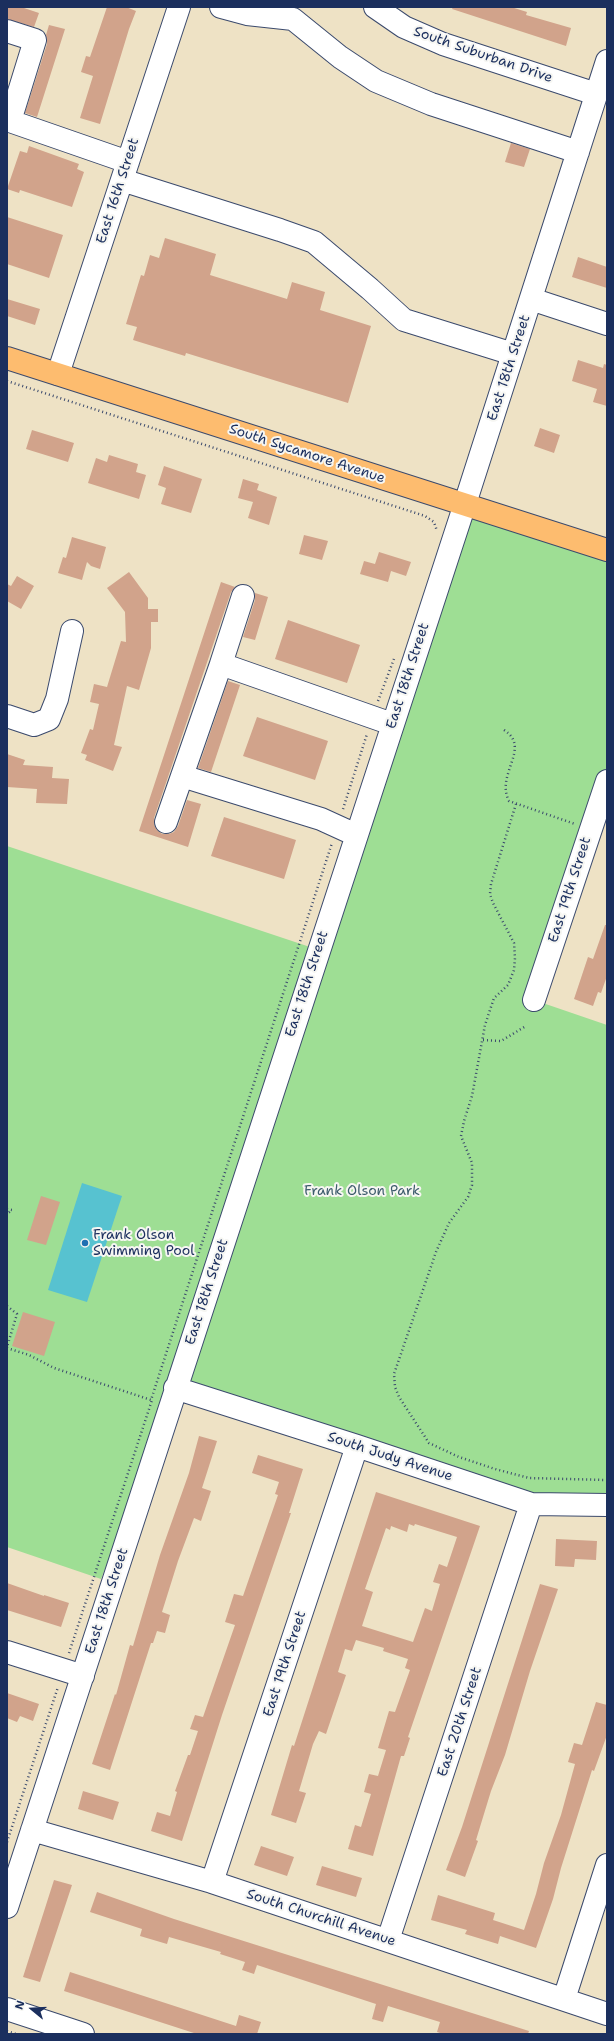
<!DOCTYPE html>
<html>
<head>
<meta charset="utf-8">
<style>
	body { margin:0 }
	#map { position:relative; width:614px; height:2041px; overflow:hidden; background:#eee2c5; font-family:"Shantell Sans",sans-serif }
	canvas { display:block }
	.frame { position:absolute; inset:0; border:8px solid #1b2f5e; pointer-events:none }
	.north { position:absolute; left:12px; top:1989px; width:40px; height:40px; -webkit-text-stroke:3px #f6f6f2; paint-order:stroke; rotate:288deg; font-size:11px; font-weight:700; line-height:16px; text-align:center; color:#1b2f5e }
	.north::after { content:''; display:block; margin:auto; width:14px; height:18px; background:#1b2f5e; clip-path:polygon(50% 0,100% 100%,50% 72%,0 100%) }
</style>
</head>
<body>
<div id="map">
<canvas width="614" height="2041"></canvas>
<div class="frame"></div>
<div class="north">N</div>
</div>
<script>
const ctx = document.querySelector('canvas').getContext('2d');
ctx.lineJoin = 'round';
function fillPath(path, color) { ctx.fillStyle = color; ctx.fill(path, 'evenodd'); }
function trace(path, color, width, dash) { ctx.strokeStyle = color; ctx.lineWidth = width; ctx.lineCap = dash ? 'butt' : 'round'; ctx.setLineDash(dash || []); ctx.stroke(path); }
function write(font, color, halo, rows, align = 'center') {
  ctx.font = font + ' "Shantell Sans",sans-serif'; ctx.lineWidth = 4; ctx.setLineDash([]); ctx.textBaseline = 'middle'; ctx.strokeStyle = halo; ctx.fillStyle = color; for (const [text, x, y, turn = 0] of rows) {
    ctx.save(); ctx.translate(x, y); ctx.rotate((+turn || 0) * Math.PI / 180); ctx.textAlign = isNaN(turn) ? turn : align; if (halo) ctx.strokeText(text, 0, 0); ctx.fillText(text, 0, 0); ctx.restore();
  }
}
fillPath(new Path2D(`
	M465,504L607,550V781L534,1000L607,1025V1505L531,1504L176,1388L101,1579L7,1547V846L319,950Z`), '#9ede94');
fillPath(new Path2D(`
	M82,1183L122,1196L87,1302L48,1290Z`), '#57c2d0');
fillPath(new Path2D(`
	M7,7H21L39,13L34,27L7,19Z
	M107,7H126L136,11L129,29L100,124L80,118L93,76L81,72L86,56L90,57Z
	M453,7H511L527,12L526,15L571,28L566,46L452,9Z
	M49,25L65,29L37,117L25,113L47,44L46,35Z
	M511,143L530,149L524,167L505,162Z
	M29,146L79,164L77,169L84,172L72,207L20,190L19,193L7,189L20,151L27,153Z
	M7,217L63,235L49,278L7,264Z
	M165,238L216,254L210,275L287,299L292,282L325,292L320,310L371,326L348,403L186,353L185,356L133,340L137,327L126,324L141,275L144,276L150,255L159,258Z
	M578,257L607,267V288L572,277Z
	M7,299L40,309L35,325L7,316Z
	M578,360L603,368L604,364L607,365V406L593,402L597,389L572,381Z
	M540,428L560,435L554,453L534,446Z
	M32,430L74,443L68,462L26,449Z
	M109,455L138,464L136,472L146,475L139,499L88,483L96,458L107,462Z
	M164,466L202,479L191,513L161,504L166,488L158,485Z
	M243,479L259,484L257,490L277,497L269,525L248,518L253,502L238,498Z
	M304,535L328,541L322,560L299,554Z
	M72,537L106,547L100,569L91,566L87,562L82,580L58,573L63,557L66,558Z
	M379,552L411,562L406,576L391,571L388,582L360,574L364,561L375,564Z
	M129,572L148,598V609H158V622H151V648L139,690L127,686L114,745L122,747L113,771L85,760L87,755L81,753L90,729L93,730L99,704L90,702L94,684L107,687L121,641L126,642L125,612L107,588Z
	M17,576L34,586L21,609L7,601V584L11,586Z
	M221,582L235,587L231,592L154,818V825L157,830L162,834H169L174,832L178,826L187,800L201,804L188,847L139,831Z
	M255,593L268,597L255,640L243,637L255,600Z
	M288,620L360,645L347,683L275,659Z
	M228,681L240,685L211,772L198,768Z
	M257,717L328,741L315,780L243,756Z
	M7,754L25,760L23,765L53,767L52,778L69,779L67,804L36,803L37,789L7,787Z
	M224,817L296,840L284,879L211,856Z
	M605,925H607V976L601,993L598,992L593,1006L574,999L588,957L593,959Z
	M41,1196L60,1202L46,1245L27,1240Z
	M23,1312L55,1322L44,1356L12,1346Z
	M199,1436L217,1441L202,1488L211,1491L201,1521L194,1518L178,1561L162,1612L170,1615L165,1633L157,1631L153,1643H151L110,1770L92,1764L115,1694L116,1695L130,1645L133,1646L160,1555L189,1473Z
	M258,1455L303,1469L289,1513H291L222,1715L182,1841L151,1831L157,1812L170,1816L177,1792L175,1791L188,1755H190L198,1731L190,1729L195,1715L203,1717L235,1625L225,1622L234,1594L243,1596L278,1495L275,1494L279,1482L252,1473Z
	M376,1492L480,1526L408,1737L410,1738L404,1756H401L373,1856L348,1849L355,1825L361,1827L371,1794L364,1792L369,1774L378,1776L386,1750L378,1748L389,1711L395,1712L410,1670L405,1668L408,1659L383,1651L384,1648L356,1640L352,1651L345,1649L338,1672L346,1675L326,1734L319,1731L313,1744L299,1791L306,1793L296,1823L271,1815L292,1745L294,1746ZM409,1524L414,1526L415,1524L457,1537L447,1567L439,1564L433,1582L440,1584L432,1611L425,1608L413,1642L362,1626L373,1592L365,1589L386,1528L390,1530L391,1526L407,1532Z
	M556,1539L597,1541L596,1560L575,1559L574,1567L555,1566Z
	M7,1583L44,1596V1595L69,1603L61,1627L7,1610Z
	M540,1584L558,1589L530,1671L505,1755L491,1791L476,1840L478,1841L465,1877L446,1870L462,1827Z
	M7,1693L39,1704L33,1721L20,1716L17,1722L7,1718Z
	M596,1702L607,1705V1735L594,1771L592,1770L561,1868L553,1899L536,1948L500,1936L498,1944L465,1934L467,1930L431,1920L438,1895L495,1913L493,1920L524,1930L536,1894L544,1863L561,1815L575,1764L568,1762L574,1743L582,1745Z
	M83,1791L119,1802L113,1820L78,1809Z
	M261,1846L294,1857L287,1876L254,1865Z
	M322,1866L362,1878L356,1897L316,1885Z
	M54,1880L72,1885L40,1982L23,1977Z
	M97,1892L174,1919L529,2031L528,2034H443L437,2032L440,2022L388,2006L383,2022L372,2019L376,2004L257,1965L254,1974L242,1970L245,1962L220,1954L221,1952L169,1937L167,1944L140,1936L142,1929L90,1912Z
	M70,1972L236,2026L239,2015L261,2022L257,2034H197L64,1991Z`), '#d1a38b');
const minor = new Path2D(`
	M221,7L247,14L293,19L340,57L376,81L431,104L578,152
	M375,7L404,27L443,44L596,94
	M7,31L35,40L10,121
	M7,120L128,162
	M122,180L280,230L314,242L370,289L404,320L513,354
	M531,299L607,324
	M58,374L179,7
	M221,664L243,596
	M7,716L34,725L49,719L57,699L72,631
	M182,776L321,819L356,835
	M166,822L221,664L392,724
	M534,1000L607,781
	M175,1388L357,1446L531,1504L607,1505
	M7,1652L83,1676
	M32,1830L212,1882L607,2014
	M212,1882L357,1446
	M7,1907L462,513L607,61
	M388,1940L531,1504
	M564,1999L607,1865
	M7,2009L83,2034`);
const major = new Path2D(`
	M7,358L607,550`);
trace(minor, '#3b4a6d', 24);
trace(major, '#3b4a6d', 24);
trace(new Path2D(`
	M7,381L425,516L434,522L437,531
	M378,701L394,659
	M504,730C532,748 495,774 509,801L575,824
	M516,804L491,884L490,894L493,903L514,943L515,958L514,970L508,985L494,998L485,1025L472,1096L464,1121L461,1136L472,1163V1185L468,1197L449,1223L436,1252L394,1374L395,1387L399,1397L429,1443L459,1457L495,1469L529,1478L607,1480
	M343,809L367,734
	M483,1040L501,1041L526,1026
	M7,1209L12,1210L7,1214
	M7,1306L17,1314L7,1347
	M7,1348L29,1355L54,1368L151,1400L332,843
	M69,1653L152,1400
	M7,1842L58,1687
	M7,2031L16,2034`), '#3b4a6d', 2.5, [1, 3]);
trace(minor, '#fff', 22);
trace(major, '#fdbc6f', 22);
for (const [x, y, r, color] of [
	[85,1243,4,"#1f6fb2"]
]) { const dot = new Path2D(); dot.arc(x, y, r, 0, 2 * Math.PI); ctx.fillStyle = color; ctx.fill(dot); trace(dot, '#f6f6f2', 1.5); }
write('14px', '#1b2f5e', '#f6f6f2', [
	["South Suburban Drive",483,55,19],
	["East 16th Street",118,191,-72],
	["East 18th Street",509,368,-72],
	["South Sycamore Avenue",307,454,18],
	["East 18th Street",408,676,-72],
	["East 19th Street",570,890,-72],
	["East 18th Street",307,984,-72],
	["East 18th Street",207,1292,-72],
	["South Judy Avenue",390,1457,18],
	["East 18th Street",107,1601,-72],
	["East 19th Street",285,1664,-72],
	["East 20th Street",460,1722,-72],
	["South Churchill Avenue",321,1918,18]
]);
write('14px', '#3c5b6c', '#f6f6f2', [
	["Frank Olson Park",362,1191]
]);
write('14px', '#1b2f5e', '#f6f6f2', [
	["Frank Olson",93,1235],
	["Swimming Pool",93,1251]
], 'left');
</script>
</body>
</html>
